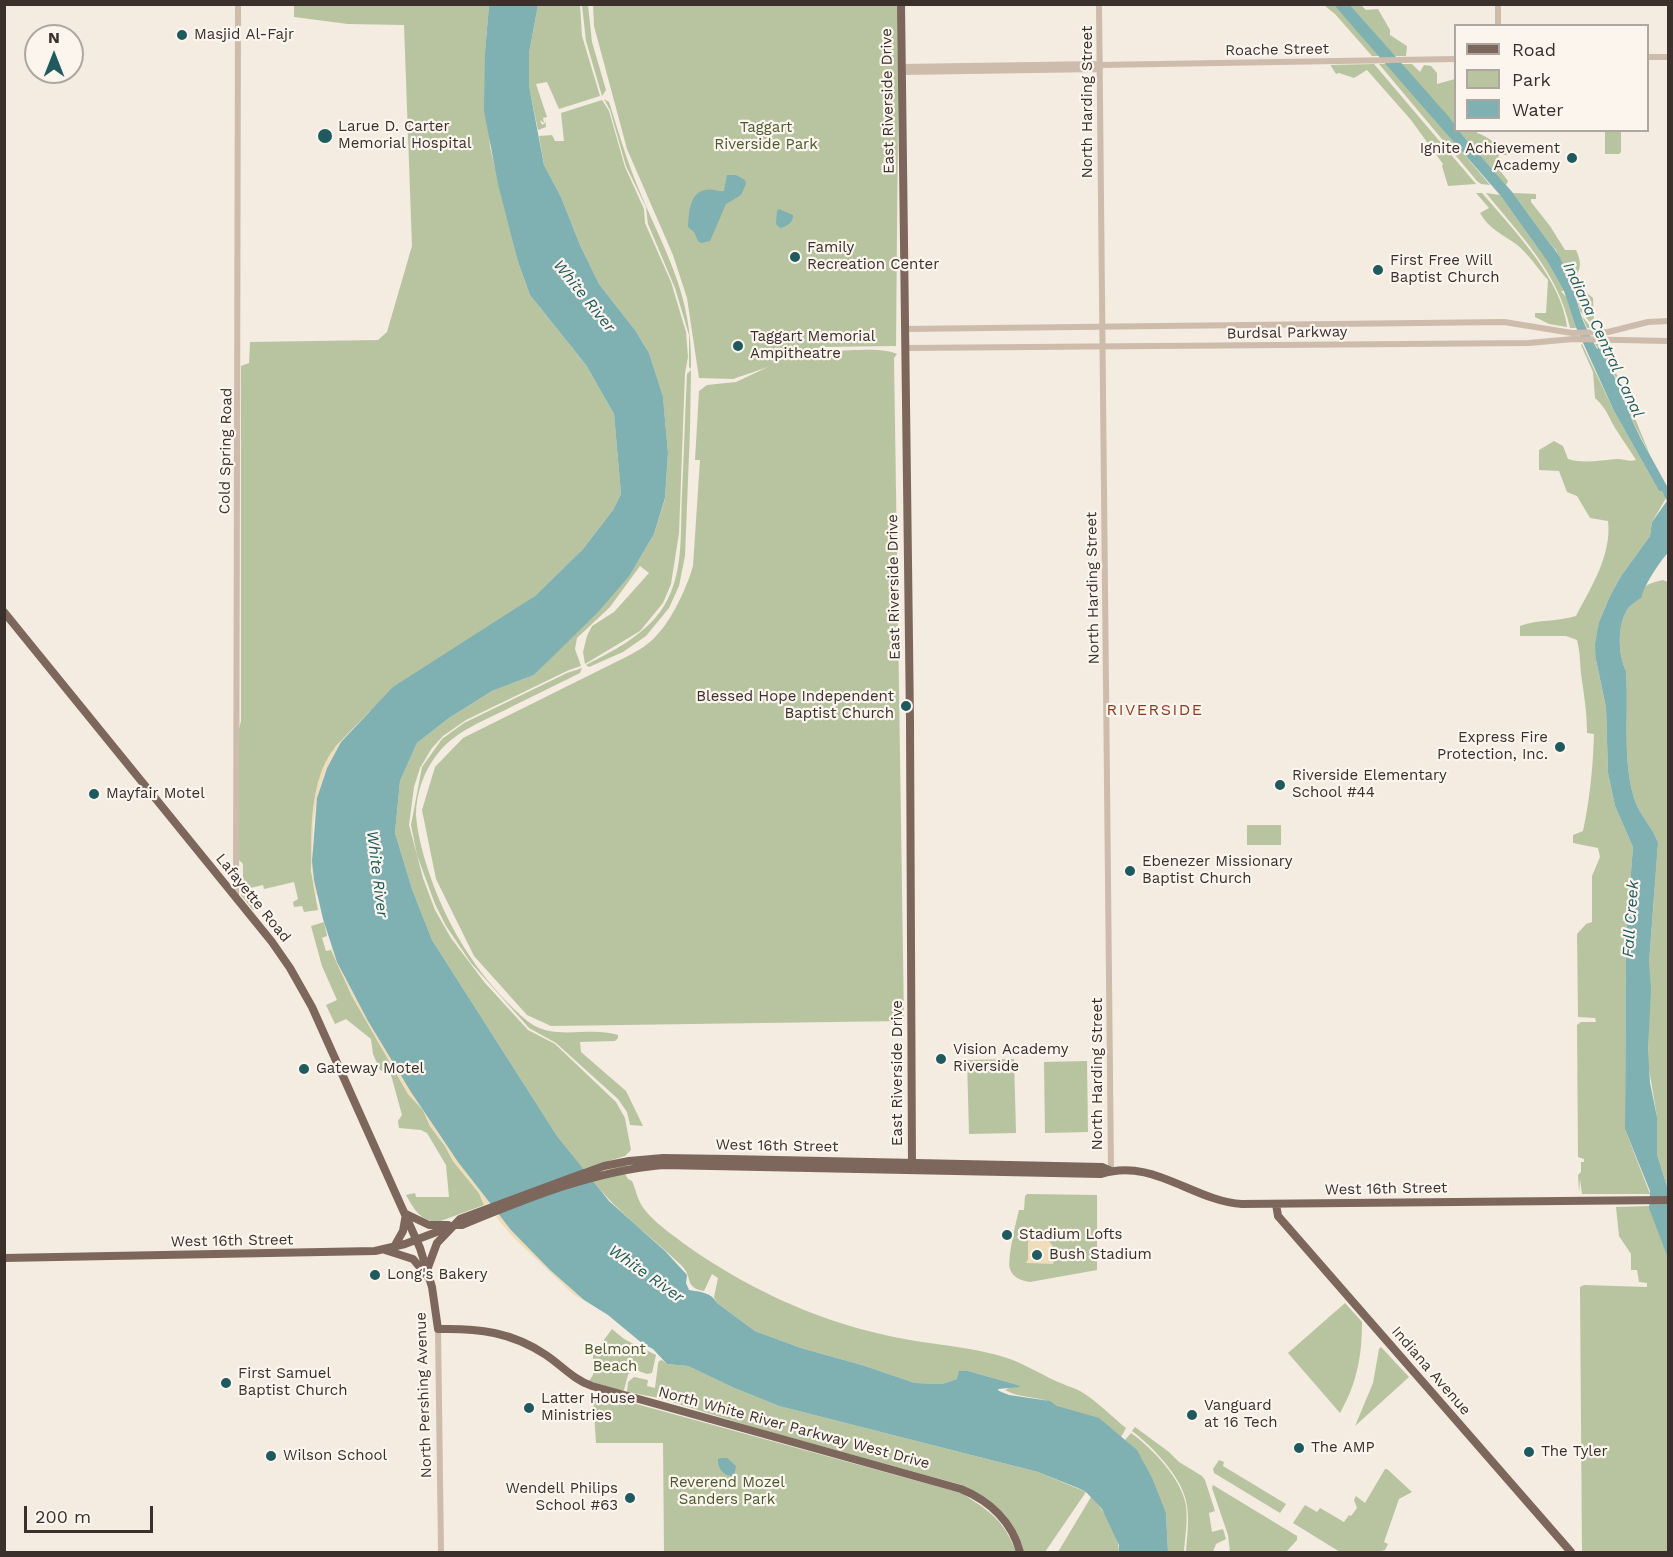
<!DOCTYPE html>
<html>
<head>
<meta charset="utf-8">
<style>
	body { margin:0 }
	#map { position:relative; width:1673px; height:1557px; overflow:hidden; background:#f4ebe1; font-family:"Work Sans",sans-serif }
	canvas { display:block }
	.frame { position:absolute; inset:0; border:6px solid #3b302b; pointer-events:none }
	.legend { position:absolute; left:1454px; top:24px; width:195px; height:108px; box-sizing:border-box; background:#fbf5ee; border:2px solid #aea6a0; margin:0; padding:8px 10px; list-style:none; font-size:18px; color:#3b302b }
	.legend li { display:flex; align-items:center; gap:12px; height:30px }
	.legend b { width:30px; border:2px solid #aea6a0 }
	.north { position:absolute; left:24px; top:24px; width:60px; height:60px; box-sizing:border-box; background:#fbf5ee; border:2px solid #aea6a0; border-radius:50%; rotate:0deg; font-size:16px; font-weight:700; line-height:24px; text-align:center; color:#3b302b }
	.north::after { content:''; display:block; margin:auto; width:21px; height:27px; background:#1f5a5e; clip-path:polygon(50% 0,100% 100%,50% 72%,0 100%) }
	.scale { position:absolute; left:24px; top:1506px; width:129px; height:27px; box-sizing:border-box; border:3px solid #3b302b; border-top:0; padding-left:8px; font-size:18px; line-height:21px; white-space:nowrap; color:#3b302b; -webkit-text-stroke:4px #fbf5ee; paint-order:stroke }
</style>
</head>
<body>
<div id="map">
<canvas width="1673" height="1557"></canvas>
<div class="frame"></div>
<ul class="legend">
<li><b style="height:8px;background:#7d675c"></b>Road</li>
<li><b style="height:16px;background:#b8c4a0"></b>Park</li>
<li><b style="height:16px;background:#7fb0b2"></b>Water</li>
</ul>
<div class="north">N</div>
<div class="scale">200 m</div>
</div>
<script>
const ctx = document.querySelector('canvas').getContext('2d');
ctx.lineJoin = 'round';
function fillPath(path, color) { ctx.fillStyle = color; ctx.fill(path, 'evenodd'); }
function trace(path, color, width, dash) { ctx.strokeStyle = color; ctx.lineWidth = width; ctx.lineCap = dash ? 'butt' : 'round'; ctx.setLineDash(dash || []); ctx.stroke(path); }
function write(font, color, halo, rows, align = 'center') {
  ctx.font = font + ' "Work Sans",sans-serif'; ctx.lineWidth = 4.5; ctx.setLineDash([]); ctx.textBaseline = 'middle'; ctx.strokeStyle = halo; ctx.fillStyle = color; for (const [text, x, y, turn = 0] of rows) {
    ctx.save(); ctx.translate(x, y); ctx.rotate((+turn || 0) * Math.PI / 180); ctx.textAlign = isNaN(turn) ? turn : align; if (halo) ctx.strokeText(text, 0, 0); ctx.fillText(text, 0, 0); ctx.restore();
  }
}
fillPath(new Path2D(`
	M294,5H489L485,52L490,147L518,262L530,295L586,365L614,414L621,494L613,510L583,549L535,596L369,712L336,746L325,764L317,789L313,809L311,871L318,910L304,912L302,906L294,907L293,902L298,899L294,882L264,889L263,885L250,888L254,904L257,903L260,906L258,910H253L241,895L239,880L243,879V864L239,860V729L241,721V366L249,363L250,342L378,340L387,332L412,246L404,25L348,24L294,17Z
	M538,5H580L582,36L600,96L559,109L547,82L536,84L547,117L543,118L544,123L540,120L542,125L545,123V118L546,127L538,130L529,87V53Z
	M582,5H588L592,42L606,90L602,96L586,41Z
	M593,5H899L896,346L820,347L803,354C824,353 879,345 897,354L894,358L904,1021L551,1026L527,1015L474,956L436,879L422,810L435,767L463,738L630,655C639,650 649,644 656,636C672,620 687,587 693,566L700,460H695L699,391L707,385L736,382L768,367L733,379L699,378L687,298L673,255L627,149L594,26Z
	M1324,5H1334L1380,56H1372L1335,14Z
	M1350,5H1361L1366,10L1378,9L1390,30V35L1407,46L1406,56H1394Z
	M1374,64L1476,184L1448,186L1442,166L1443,164L1411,120L1367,70L1354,78L1339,73L1336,74L1331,66V65Z
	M1379,64H1388L1490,185L1481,184L1477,181Z
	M1401,64H1412L1420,72L1424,65L1431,66L1437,73V84L1455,79V125Z
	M604,99L609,102C618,130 626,158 637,185C664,251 693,294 691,369L689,367V335L675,288L648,224L646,207L626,166L610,110Z
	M602,100L609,111L625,167L644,209L645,223L671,282L686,332L688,357L685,373L679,533L671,584L663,603L640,631L585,664L583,652L587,636L592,626L614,612L649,573L640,566L610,607L577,638L575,649L581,666L569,670L466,720L443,736L432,748L420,768L414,787L409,825L423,878L435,910L451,938L485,983L528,1030L555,1044L616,1102L625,1118L631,1150L625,1156L583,1169L557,1136L432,940L412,889L395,833L400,781L417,743L449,718L492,691L534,675L630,575L654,534L665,499L668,453L663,398L649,353L635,330L599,284L580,245L561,197L544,165L539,136L552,135L555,141H564L561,113Z
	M1459,131H1477V133C1490,137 1498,148 1511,150V155H1499L1496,165L1508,181L1506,185Z
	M1605,131H1620L1621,132V152L1619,154H1605Z
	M1476,193H1482L1489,201C1518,235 1562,281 1567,327L1549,324L1535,317V313H1546L1548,280C1538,269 1528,253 1516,244C1502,234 1489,229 1480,213L1489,208Z
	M1486,193L1500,195L1547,261L1564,291H1561L1566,297L1576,328H1570C1558,272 1520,235 1486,193Z
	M1513,193L1536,194V199H1531V202L1550,226L1565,250H1576C1580,259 1582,266 1577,274L1581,288L1593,298L1594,328H1587L1582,316L1589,325L1591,323L1580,311L1575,292L1556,250L1550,244Z
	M1582,344L1614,411L1659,491H1662L1666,498L1652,522L1650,536L1621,576L1610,596L1599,622L1596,660L1606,707L1608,773L1615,806L1633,847L1626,935L1625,1129L1650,1194H1582L1580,1179L1579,1193L1578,1175L1581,1172V1162H1584V1159L1578,1157L1577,1025L1581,1022H1596L1595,1018L1578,1017L1577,934L1586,924L1592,922V876L1600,857L1598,848L1573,843V835L1583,831C1590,799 1593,766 1594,734L1587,733C1587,713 1584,694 1581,674C1580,662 1580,651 1577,640L1566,636H1520V626C1539,619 1557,622 1576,616C1591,587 1612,555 1608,521L1590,518L1577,496L1567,492L1559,471L1539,470V450L1554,441L1563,446L1568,459C1585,464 1600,460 1617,459C1624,459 1629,462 1636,460C1630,450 1623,441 1617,431C1608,417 1608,410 1595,398L1593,372L1581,345Z
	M1595,344H1601L1636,412L1637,415L1634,416L1650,455L1631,418L1626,399L1614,374Z
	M691,370L690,430L685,556L679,586L669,608L646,636L623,652L589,667L586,665C613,651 641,637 660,612C685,578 680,533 682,493C684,453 685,414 687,374Z
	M1663,580L1668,582V1190L1657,1154V1117L1648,1063L1649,963L1658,843C1653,827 1639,815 1634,798C1622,758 1629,712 1626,671C1618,654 1617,627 1627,610C1630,605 1637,601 1641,597C1641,584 1652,583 1663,580Z
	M582,668L580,673C557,684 534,696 511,707C486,720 457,730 439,752C424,770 416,793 416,815C417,830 421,846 425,860C441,914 469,964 509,1004C516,1011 524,1019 533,1025C559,1040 590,1026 618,1035V1038L615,1041L580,1042L581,1052L626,1091L643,1126L630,1125L627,1112L618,1099L556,1043L529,1028L471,963L446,926L435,904L417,855L411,825L422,767L442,739L464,723L567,673Z
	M1247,825H1281V845H1247Z
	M324,922L327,936L322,938L326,951L331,950L352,996L408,1094L423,1110L430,1126L445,1146L453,1161L479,1193L484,1205L438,1222C420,1221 414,1209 406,1195L415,1193L416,1197H449L446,1165L427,1133L421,1130L399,1128L398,1121L402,1115L391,1075L380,1070L373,1054L371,1039L346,1019L335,1024L326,1005L337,1000L322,966L311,926Z
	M1014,1059L1016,1133L969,1134L967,1060Z
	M1087,1061L1088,1132L1045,1133L1044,1062Z
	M625,1174L628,1179L632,1181C636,1190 637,1198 642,1206C652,1221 669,1232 683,1243C743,1286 812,1319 885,1335C926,1345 969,1345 1010,1359C1029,1366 1045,1377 1063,1384C1069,1387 1075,1388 1080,1391C1097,1401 1111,1416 1126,1428L1121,1437C1103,1421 1079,1416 1058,1407C1055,1405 1053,1403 1050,1402C1036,1396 1018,1398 1005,1390L1011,1387H1019L1018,1385L968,1371L957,1379L942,1384L915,1383L862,1365L801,1348L755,1331L717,1303L714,1297L718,1278L712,1274L704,1291C683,1287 694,1277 681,1265C652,1237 618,1213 592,1180Z
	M1027,1194L1097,1195V1270L1030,1282C1022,1281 1013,1278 1010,1269C1007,1259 1016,1222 1019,1210H1024L1025,1196Z
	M1650,1206L1668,1207V1552H1582L1580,1287L1584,1285L1647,1287V1283L1639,1282L1637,1270H1631V1254L1619,1236L1616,1207Z
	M1345,1303L1362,1322C1362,1356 1357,1383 1340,1413L1288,1353Z
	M612,1329L624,1339L656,1355L652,1373L647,1374L633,1369L628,1375L624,1390L622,1391L589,1381L593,1375V1355Z
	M1381,1347L1409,1377L1355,1426L1373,1383L1379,1349Z
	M662,1360L667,1364L688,1366L732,1387L779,1406L1038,1472L1086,1492L1045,1552H1024C1015,1520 992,1500 962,1485L756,1428L659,1398L627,1392L628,1382L634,1377L648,1380L647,1386L655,1388L658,1364L659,1361Z
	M600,1394L961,1493C990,1511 1004,1520 1016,1552H664L663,1443H596L593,1396Z
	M1135,1427L1169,1452L1179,1462L1202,1476L1205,1480L1215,1511L1209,1513L1212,1532L1223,1529L1226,1539L1216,1544L1213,1552H1186C1187,1536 1190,1517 1186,1501C1181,1476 1152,1446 1132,1431Z
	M1131,1433C1152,1448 1182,1479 1186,1506C1188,1521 1185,1537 1184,1552H1168L1166,1513L1137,1451L1125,1440Z
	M1219,1460L1224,1462L1223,1466L1286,1504L1280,1513L1214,1473L1213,1469Z
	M1385,1469H1387L1412,1492L1399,1499L1384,1542L1388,1544L1385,1550L1378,1552H1340L1293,1523L1305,1505L1317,1512L1320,1508L1344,1522L1349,1515L1351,1516L1357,1508L1354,1500L1356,1496L1365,1503Z
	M1213,1485L1297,1536V1540L1286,1552H1230L1228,1535L1212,1488Z
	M1091,1497C1104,1510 1119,1533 1119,1552H1058Z`), '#b8c4a0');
fillPath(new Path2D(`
	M341,742C336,751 330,760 326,770C311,807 309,856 317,894L315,895C309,855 306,770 341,742Z
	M331,947C348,990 374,1028 397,1067C425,1115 455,1160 490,1203L484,1205L479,1193L453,1161L445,1146L430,1126L423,1110L408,1094L352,996L331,950Z
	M499,1215L550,1270L584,1300L574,1295L513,1237L496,1217Z
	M1035,1236C1051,1237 1058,1249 1053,1264L1026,1263L1028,1259V1238Z`), '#efdcb8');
fillPath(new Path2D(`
	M489,5H538L529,53V86L544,165L561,197L580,245L599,284L635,330L649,353L663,397L668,453L665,498L654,534L630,575L599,611L534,675L492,691L449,718L417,743L400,781L395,833L412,889L432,940L557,1136L609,1201L665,1251L687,1275L686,1283L689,1290C700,1292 711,1292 717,1303L755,1331L801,1348L862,1365L915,1383L942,1384L957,1379L959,1371H968L1018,1385L1020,1387L998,1389L999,1391L1009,1395L1050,1401L1057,1406L1099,1418L1137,1450L1152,1478L1166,1513L1168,1552H1119V1545L1102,1509L1086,1492L1078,1488L1038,1472L779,1406L732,1387L688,1366L667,1364L653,1349L643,1344L608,1315L584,1300L550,1270L511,1230L458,1162L411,1092L368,1021L337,962L323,919L314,880L312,861L317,798L327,768L341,742L393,687L535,596L583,549L613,510L621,494L614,414L586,365L530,295L518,262L498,184L484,111L485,52Z
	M1334,5H1350L1449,117L1455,125L1456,130L1459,131L1513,193L1550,244C1565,258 1576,298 1582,318C1586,329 1592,339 1597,349L1599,347L1626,399L1631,418L1641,439L1668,488V553C1662,558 1641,590 1642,597C1637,601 1630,605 1627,610C1617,627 1618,654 1626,671C1629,712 1622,758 1634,798C1639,815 1653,827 1658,843L1649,963L1651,989L1648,1050L1650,1083L1657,1117V1154L1668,1190V1258L1649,1208L1650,1191L1625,1129L1626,935L1633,847L1615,806L1608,773L1606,707L1596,660L1595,645L1599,622L1610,596L1621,576L1650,536L1652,522L1667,501L1662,491H1659L1614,411L1575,325L1564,291L1547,261L1500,195Z
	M727,175H736L745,180L746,184L741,195L726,204L710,241L701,243L698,241L694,232L688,227C689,214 689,193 705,190C711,188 718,192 724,191Z
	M779,209L793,215C794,222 786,227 780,228L776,224L777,211Z
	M721,1458H727L736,1466L734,1476C724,1477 717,1468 718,1459Z`), '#7fb0b2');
trace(new Path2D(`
	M1099,4L1111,1171
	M1498,4V26
	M1648,57H1668
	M1100,65L1456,59
	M902,67L1100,64
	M902,72L1100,69
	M905,329L1504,322L1572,333L1608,332L1648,322L1668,321
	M905,348L1529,343L1573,339L1668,341
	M236,897L238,4
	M438,1329L441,1552`), '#cdbbac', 6);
trace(new Path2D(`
	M901,4L910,721L912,1170
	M4,612L272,942L290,968L312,1007L420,1248L432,1287L438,1329C478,1328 512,1332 546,1355C561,1365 574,1380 592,1386L961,1489C990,1501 1012,1522 1020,1552
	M1276,1204L1278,1216L1571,1552
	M406,1214L429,1225H448
	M394,1247L403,1231L406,1214
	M385,1250L413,1259L428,1277
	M4,1258L375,1251L405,1244L455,1225H462C528,1198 593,1171 663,1165L1101,1174C1152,1157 1193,1201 1242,1204L1668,1200
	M427,1270L437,1243L460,1219L576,1176L604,1166L629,1161L663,1158L730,1159L1102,1167L1111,1171`), '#7d675c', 8);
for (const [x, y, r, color] of [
	[182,35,6,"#1f5a5e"],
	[325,136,8,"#1f5a5e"],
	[1572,158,6,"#1f5a5e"],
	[795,257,6,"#1f5a5e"],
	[1378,270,6,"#1f5a5e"],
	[738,346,6,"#1f5a5e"],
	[906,706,6,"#1f5a5e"],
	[1560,747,6,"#1f5a5e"],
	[1280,785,6,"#1f5a5e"],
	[94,794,6,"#1f5a5e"],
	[1130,871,6,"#1f5a5e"],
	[941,1059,6,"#1f5a5e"],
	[304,1069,6,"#1f5a5e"],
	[1007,1235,6,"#1f5a5e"],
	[1037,1255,6,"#1f5a5e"],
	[375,1275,6,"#1f5a5e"],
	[226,1383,6,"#1f5a5e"],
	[529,1408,6,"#1f5a5e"],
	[1192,1415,6,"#1f5a5e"],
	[1299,1448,6,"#1f5a5e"],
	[1529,1452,6,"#1f5a5e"],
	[271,1456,6,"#1f5a5e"],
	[630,1498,6,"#1f5a5e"]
]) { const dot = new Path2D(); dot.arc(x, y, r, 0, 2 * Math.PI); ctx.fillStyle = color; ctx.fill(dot); trace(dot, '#fbf5ee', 2); }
write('15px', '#3b302b', '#fbf5ee', [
	["Masjid Al-Fajr",194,35],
	["Larue D. Carter",338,127],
	["Memorial Hospital",338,144],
	["Ignite Achievement",1560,149,"right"],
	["Academy",1560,166,"right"],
	["Family",807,248],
	["Recreation Center",807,265],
	["First Free Will",1390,261],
	["Baptist Church",1390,278],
	["Taggart Memorial",750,337],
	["Ampitheatre",750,354],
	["Blessed Hope Independent",894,697,"right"],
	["Baptist Church",894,714,"right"],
	["Express Fire",1548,738,"right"],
	["Protection, Inc.",1548,755,"right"],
	["Riverside Elementary",1292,776],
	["School #44",1292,793],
	["Mayfair Motel",106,794],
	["Ebenezer Missionary",1142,862],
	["Baptist Church",1142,879],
	["Vision Academy",953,1050],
	["Riverside",953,1067],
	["Gateway Motel",316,1069],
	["Stadium Lofts",1019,1235],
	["Bush Stadium",1049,1255],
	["Long's Bakery",387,1275],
	["First Samuel",238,1374],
	["Baptist Church",238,1391],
	["Latter House",541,1399],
	["Ministries",541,1416],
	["Vanguard",1204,1406],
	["at 16 Tech",1204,1423],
	["The AMP",1311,1448],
	["The Tyler",1541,1452],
	["Wilson School",283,1456],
	["Wendell Philips",618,1489,"right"],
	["School #63",618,1506,"right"]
], 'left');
write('15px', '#3b302b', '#fbf5ee', [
	["Roache Street",1277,50,-1],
	["East Riverside Drive",888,101,-91],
	["North Harding Street",1088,102,-90],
	["Burdsal Parkway",1287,333,-1],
	["Cold Spring Road",226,451,-89],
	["East Riverside Drive",894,587,-91],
	["North Harding Street",1093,588,-91],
	["Lafayette Road",253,898,51],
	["East Riverside Drive",898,1073,-90],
	["North Harding Street",1098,1074,-90],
	["West 16th Street",777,1146,1],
	["West 16th Street",1386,1189,-1],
	["West 16th Street",232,1241,-1],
	["Indiana Avenue",1431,1371,49],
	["North Pershing Avenue",424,1395,-92],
	["North White River Parkway West Drive",794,1428,15]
]);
write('15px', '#4a5a2e', '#fbf5ee', [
	["Taggart",766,128],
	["Riverside Park",766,145],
	["Belmont",615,1350],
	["Beach",615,1367],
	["Reverend Mozel",727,1483],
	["Sanders Park",727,1500]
]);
write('italic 16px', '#1f5a5e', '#fbf5ee', [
	["White River",584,296,51],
	["Indiana Central Canal",1603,340,65],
	["White River",377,874,83],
	["Fall Creek",1631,919,-86],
	["White River",646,1274,35]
]);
ctx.letterSpacing = '1.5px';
write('16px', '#8c3b22', '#fbf5ee', [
	["RIVERSIDE",1155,710]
]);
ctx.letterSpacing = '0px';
</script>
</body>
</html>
